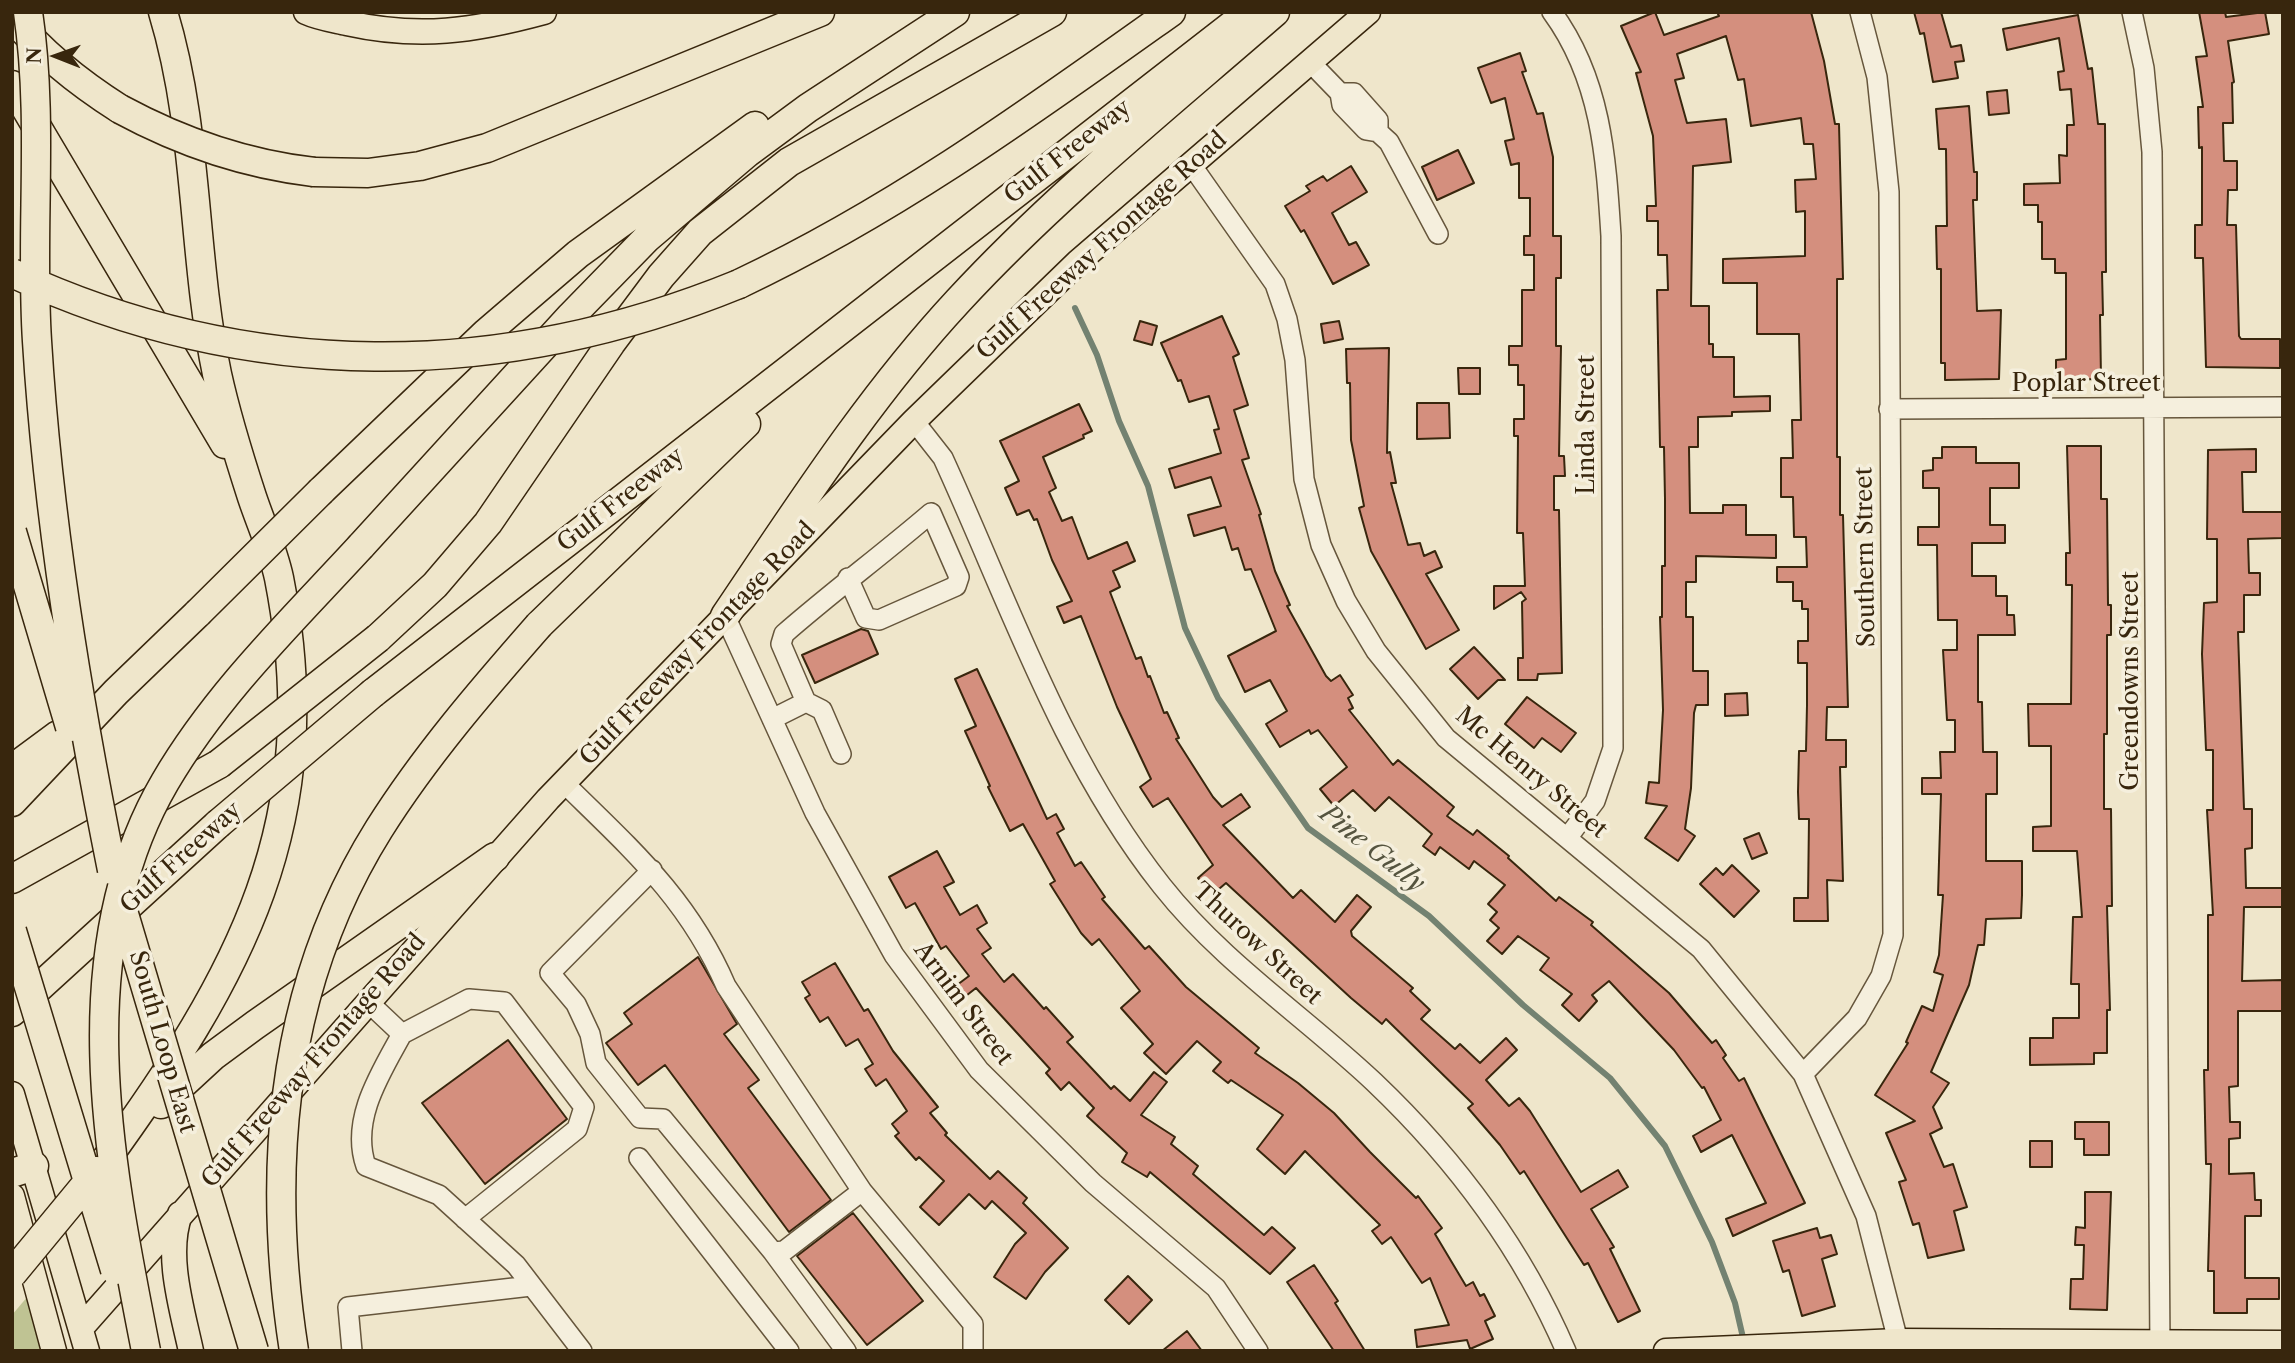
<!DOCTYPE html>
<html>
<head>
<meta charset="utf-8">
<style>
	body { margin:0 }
	#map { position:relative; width:2295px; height:1363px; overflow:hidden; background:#efe6cb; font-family:"Libre Caslon Text",serif }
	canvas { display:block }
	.frame { position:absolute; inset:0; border:14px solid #38260d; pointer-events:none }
	.north { position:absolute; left:21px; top:21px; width:70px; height:70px; -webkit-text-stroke:5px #f5efdd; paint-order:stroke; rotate:271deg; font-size:19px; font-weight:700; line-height:28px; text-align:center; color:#38260d }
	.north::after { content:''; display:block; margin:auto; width:24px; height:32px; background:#38260d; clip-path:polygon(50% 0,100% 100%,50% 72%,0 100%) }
</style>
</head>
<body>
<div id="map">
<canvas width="2295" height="1363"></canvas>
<div class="frame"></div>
<div class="north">N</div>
</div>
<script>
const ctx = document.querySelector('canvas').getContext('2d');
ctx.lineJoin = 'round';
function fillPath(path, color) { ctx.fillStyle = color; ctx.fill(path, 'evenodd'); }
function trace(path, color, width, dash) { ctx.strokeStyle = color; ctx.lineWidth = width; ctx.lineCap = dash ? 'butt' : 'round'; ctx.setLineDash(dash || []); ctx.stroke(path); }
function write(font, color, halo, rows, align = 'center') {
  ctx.font = font + ' "Libre Caslon Text",serif'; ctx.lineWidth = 7; ctx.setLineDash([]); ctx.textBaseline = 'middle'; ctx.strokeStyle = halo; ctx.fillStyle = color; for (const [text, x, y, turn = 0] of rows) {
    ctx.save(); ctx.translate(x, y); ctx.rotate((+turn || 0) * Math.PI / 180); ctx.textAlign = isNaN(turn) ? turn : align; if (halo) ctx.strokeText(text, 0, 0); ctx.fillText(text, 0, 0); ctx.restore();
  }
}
fillPath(new Path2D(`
	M28,1296L43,1351H12V1315Z`), '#bfc393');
trace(new Path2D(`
	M1075,308L1097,355L1119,421L1148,486L1185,628L1218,698L1308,828L1429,916L1523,1005L1610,1078L1665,1146L1712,1242L1735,1303L1744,1342`), '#738271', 6);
const building = new Path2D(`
	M1655,12L1664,35L1719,16L1717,12H1811L1824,61L1835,124H1839L1843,279H1837V457H1840V515H1843L1848,707H1827L1826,740H1846V767H1840L1843,881L1827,880L1828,921H1794V898H1808L1809,819H1799L1798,792L1799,751H1806L1807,705V663H1798V641H1808V609H1802V601H1793V582H1777V567H1807L1806,537H1794L1793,497H1781V458H1793L1792,420H1801L1799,334H1757V283H1723V259L1805,256V211L1796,212L1795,180L1816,179L1813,144H1804L1801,118L1751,126L1744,79L1738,80L1726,36L1677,54L1684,78L1675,80L1687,123L1726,119L1731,162L1693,166L1691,306H1709V344H1713V357H1734V397L1770,396V411L1732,412V416L1698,417V447H1689L1690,513H1723V505H1746V535H1776V558L1696,556V582H1686V617H1693V671H1708V705H1696L1694,713L1691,788L1685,829L1695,836L1678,861L1645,838L1667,806L1646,803L1649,782L1659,783L1663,710L1660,617H1662V566H1665V499L1664,447H1660L1657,290H1668L1667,255H1658V221H1647V206H1656L1653,136L1636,73L1641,72L1621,26Z
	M1914,12H1941L1951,47L1961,45L1964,61L1955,62L1958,78L1933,82L1924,33L1920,34Z
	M2199,12H2225L2226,17L2265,12L2269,34L2228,41L2234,82L2232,83L2233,123H2223L2224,161H2237V190H2228L2227,225H2236L2239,336L2241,339H2280V368L2206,367L2203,258H2195V225H2202V147L2199,148L2198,107H2203L2196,57L2207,56Z
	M2078,15L2088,69L2092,68L2098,124H2105L2106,272H2102L2103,315H2100L2101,379L2056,380V360L2066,359V273H2055V259H2042V222H2038V205H2024V184L2060,183L2059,155L2067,156V125H2074L2071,89L2060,90L2058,72L2064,71L2059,38L2007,50L2003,29Z
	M1520,53L1526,71L1522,72L1537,114L1543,113L1553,157V236H1561V278H1556V346H1561L1559,456H1564L1565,476H1554V510H1559L1562,673L1538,674L1537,680H1518V658H1523L1522,602L1526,599L1521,592L1494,609V586H1525L1523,533H1517L1518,436H1514V419H1524V385H1518V365H1509V346H1522V290H1534V255H1524V236H1530V198H1519V163L1511,165L1505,141L1514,139L1505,98L1491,103L1478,68Z
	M2007,90L2009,113L1989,115L1987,92Z
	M1969,106L1974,172H1977V200H1973L1977,311L2001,310L1999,379L1945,380V363H1941V269H1937L1936,226H1947L1946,149H1939L1936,109Z
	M1458,150L1474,183L1437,200L1422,167Z
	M1351,166L1367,192L1332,213L1349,245L1356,242L1369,265L1333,284L1304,230L1301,232L1285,206L1310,191L1306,186L1323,176L1327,181Z
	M1222,316L1239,354L1233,357L1248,405L1234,410L1249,458L1242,460L1261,514L1259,515L1275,571L1290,605L1287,606L1326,676L1331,681L1340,675L1353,695L1348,698L1353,708L1349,710L1393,765L1398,760L1454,807L1447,816L1473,835L1477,830L1509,856L1508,858L1556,901L1559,897L1593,922L1591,925L1669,993L1712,1043L1716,1040L1726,1055L1723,1058L1739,1081L1744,1078L1805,1203L1733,1236L1726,1219L1766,1203L1732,1135L1701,1152L1693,1136L1721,1120L1704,1087L1702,1088L1674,1050L1609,981L1592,995L1597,1001L1579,1021L1562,1005L1572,994L1540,970L1549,958L1518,936L1502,954L1487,941L1499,928L1490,920L1497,912L1488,904L1505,885L1474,861L1469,869L1440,847L1435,855L1423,846L1432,834L1389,797L1375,811L1353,790L1334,806L1320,789L1347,767L1318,730L1311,734L1309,730L1280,747L1266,724L1287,711L1270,680L1245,692L1228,656L1276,631L1251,569L1245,570L1238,548L1232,550L1225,527L1194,536L1188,515L1221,506L1211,477L1175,488L1169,469L1221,453L1214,430L1219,429L1209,396L1189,402L1181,380L1178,381L1161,343Z
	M1140,321L1157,326L1152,345L1134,340Z
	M1339,321L1343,339L1324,343L1321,324Z
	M1389,348L1387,453L1390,452L1396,483H1391L1408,545L1420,543L1424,556L1435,551L1442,567L1426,574L1459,630L1426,649L1371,551L1359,508L1364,506L1351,440L1350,383H1347L1346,349Z
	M1458,368H1480V394H1459Z
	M1417,403H1449L1450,438L1417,439Z
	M1079,404L1092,431L1083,435L1084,438L1043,457L1056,488L1049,492L1062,521L1072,517L1088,559L1127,542L1135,561L1113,571L1120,587L1110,592L1136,659L1141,657L1148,677L1150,676L1164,713L1167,712L1179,738L1176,739L1213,797L1222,807L1241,794L1250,807L1223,825L1293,898L1301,890L1335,922L1357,895L1371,907L1351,931L1352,936L1413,988L1410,991L1430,1010L1421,1019L1455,1049L1460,1044L1480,1063L1506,1038L1517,1050L1486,1080L1509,1106L1519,1098L1530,1111L1581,1192L1618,1170L1628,1187L1591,1209L1614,1247L1610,1249L1640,1311L1618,1322L1588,1263L1584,1265L1524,1171L1520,1174L1500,1145L1468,1108L1473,1104L1386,1019L1382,1024L1351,998L1226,883L1213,894L1198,878L1213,865L1168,798L1153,807L1140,787L1151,779L1117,707L1081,616L1064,623L1057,607L1072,601L1052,560L1037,519L1034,520L1029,510L1017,515L1005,488L1019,481L1000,441Z
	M2067,446H2101V499H2107L2108,605H2111V635H2107V734H2104V809H2111L2112,906H2107L2110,1010H2107V1053H2094V1064L2030,1065V1038H2053V1018H2079V984H2071L2073,917H2082L2077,851H2033V827L2051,826V746H2029L2028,704H2071L2072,585H2066V553H2070Z
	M1942,447H1976V463H2019V488H1990V525H2005V543H1972V576H1996V596H2007V615H2014L2015,635H1978V702H1982L1983,752H1997V794H1986V861H2022V895L2021,918L1986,919L1984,945H1978L1969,985L1931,1072L1949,1083L1933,1107L1942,1128L1930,1134L1944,1167L1953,1164L1967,1207L1954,1211L1964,1250L1928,1258L1919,1223L1913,1225L1899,1182L1906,1180L1886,1133L1915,1121L1875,1095L1908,1043L1906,1042L1922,1006L1933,1011L1943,975L1934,972L1939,955L1943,895H1938L1941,794H1922V778H1941L1940,752H1955V720H1947L1943,650H1957V620H1938L1937,545H1918V527H1939V488H1923V471L1933,470V458H1942Z
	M2256,449V472H2242L2243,512H2283V538L2248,539L2249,573H2260V595H2244V632H2238L2244,809H2252V848L2245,849L2246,888H2283V907H2244L2242,981L2283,980V1011H2238V1086L2229,1087L2230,1122H2240V1138L2229,1139V1174L2254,1173L2255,1200H2261V1216H2245V1278H2279V1299H2247V1313H2214V1271H2208L2211,1164H2206L2204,1070H2208V915H2213L2207,810H2213V750H2206L2202,654L2204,603L2217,602V539H2207L2208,450Z
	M861,629L868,631L878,654L815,683L802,655Z
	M1474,647L1505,680H1498L1478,699L1450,669Z
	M977,669L1047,819L1056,814L1064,829L1057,833L1075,866L1081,862L1105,897L1102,899L1145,949L1149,946L1186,987L1259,1048L1255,1053L1298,1083L1334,1113L1370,1152L1416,1198L1418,1196L1442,1228L1435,1234L1466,1286L1473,1282L1480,1296L1484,1294L1495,1316L1485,1321L1493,1339L1470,1349L1467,1340L1417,1347L1415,1330L1449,1325L1430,1278L1422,1283L1391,1237L1382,1244L1372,1231L1380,1225L1305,1151L1285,1174L1257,1149L1283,1115L1231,1080L1228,1083L1213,1071L1221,1062L1197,1041L1166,1074L1144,1053L1153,1044L1121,1008L1140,991L1099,939L1092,945L1081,933L1050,884L1055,881L1023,824L1010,831L988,787L990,786L965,731L976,726L955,679Z
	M1747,693L1748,715L1725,716V694Z
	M1527,697L1576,733L1561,752L1542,738L1534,748L1505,724Z
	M1759,833L1767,853L1752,859L1744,839Z
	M937,851L954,882L944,887L960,915L977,905L987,923L977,929L991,948L982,954L1004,982L1013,974L1044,1009L1046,1007L1073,1037L1067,1042L1111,1089L1114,1086L1130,1101L1154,1072L1167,1082L1141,1115L1175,1137L1171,1144L1198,1166L1193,1174L1264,1235L1272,1227L1295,1248L1270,1274L1150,1172L1147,1177L1122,1162L1127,1153L1087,1116L1094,1108L1069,1082L1061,1090L1046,1073L1050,1069L976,988L962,999L953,988L969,976L946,946L941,949L915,903L906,908L889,877Z
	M1732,865L1759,891L1734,917L1700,884L1716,868L1723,875Z
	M698,957L737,1024L724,1034L759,1080L748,1088L831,1200L789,1232L665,1065L638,1085L606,1043L632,1024L624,1013Z
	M835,963L864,1011L868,1009L893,1051L938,1107L930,1113L947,1133L945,1135L990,1179L998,1171L1027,1198L1023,1203L1068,1248L1045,1272L1026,1299L994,1277L1015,1244L1026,1233L992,1201L985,1209L969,1194L939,1225L920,1207L944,1181L919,1157L916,1160L895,1136L899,1133L892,1124L907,1111L886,1079L876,1086L865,1069L873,1064L858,1039L846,1046L828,1017L820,1022L805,998L810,995L802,982Z
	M508,1040L567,1119L485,1184L422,1103Z
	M2075,1122H2109V1155H2084V1139H2075Z
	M2030,1141H2052V1167H2030Z
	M2085,1192H2111L2107,1310L2070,1309L2071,1279H2083L2084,1245H2075L2076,1227L2085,1228Z
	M853,1213L923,1301L867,1345L797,1256Z
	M1817,1228L1820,1238L1831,1235L1837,1254L1822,1259L1835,1306L1802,1316L1789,1270L1783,1272L1773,1241Z
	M1314,1265L1338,1301L1335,1303L1365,1351H1334L1287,1282Z
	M1128,1276L1152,1300L1129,1324L1105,1300Z
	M1187,1331L1202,1351H1162Z`);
fillPath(building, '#d48f7e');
trace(building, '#38260d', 2);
const minor = new Path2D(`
	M1552,12C1601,79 1606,156 1611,236L1613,748L1595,801L1568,837
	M2132,12L2144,68L2152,152L2160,1351
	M1310,62L1340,93L1342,105L1366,130L1378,132V120L1354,93H1340
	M1378,132L1389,142L1438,234
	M1190,163L1275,284L1287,319L1295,360L1304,479L1321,545L1346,601L1376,651L1446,738L1701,949L1803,1074L1866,1216L1898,1341
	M1889,409L2283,407
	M914,421L943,458C1009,602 1062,760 1162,886C1222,962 1304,1016 1374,1082C1454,1158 1522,1249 1566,1351
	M725,616L815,813L894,955L979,1070L1093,1183L1216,1288L1258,1351
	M806,702L822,710L841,754
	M772,719L806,702L781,644L784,634C832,592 882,555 931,513L959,577L956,586L879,620L866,618L848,578
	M564,783C630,848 688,898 726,986L862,1191L973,1324V1351
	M652,870L550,973L576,1004L590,1034L596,1063L640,1118L663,1119L773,1252L784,1251L862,1191
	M367,1001L402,1034C380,1074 350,1120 366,1166L439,1195L516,1265L582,1351
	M402,1034L469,999L504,1002L584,1107L577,1129L465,1219
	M1803,1074L1857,1018L1881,976L1893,935L1889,192L1877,77L1860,12
	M639,1158L789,1351
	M773,1252L846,1351
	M352,1351L348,1307L531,1286`);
const major = new Path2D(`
	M306,12C319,18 334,20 347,23C419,39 474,31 544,12
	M12,1094L87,1351
	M12,1196L54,1351
	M180,1214C165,1255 182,1309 191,1351
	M81,1328L548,799L914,421L1078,262L1368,12
	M1666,1351L1898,1341L2283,1343`);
const highway = new Path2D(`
	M12,17C43,55 79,83 120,109
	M12,85L225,444
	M314,172L368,173L420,166L487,148L820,12
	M739,284C894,211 1032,111 1171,12
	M321,491L486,333L578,254L755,126
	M361,546L571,316L647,238L747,153L808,108L955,12
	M725,616C798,508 869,397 958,301C1055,196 1167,106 1275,12
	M539,625L746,424
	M378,638L435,585L488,523L611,343L661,276L700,232L789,162L1052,12
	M373,693L1249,12
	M12,769L58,735
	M12,802L116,692L198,613
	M12,879L219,764
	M12,1012L218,824
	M161,1104L213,1056L255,1025L495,857
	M102,1165C240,975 327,822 279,578C273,550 261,524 252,497C239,457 226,415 217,374C192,254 199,130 163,12
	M12,1173L34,1166`);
trace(minor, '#66563c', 22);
trace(major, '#38260d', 27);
trace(highway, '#38260d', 31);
trace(minor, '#f5efdd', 19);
trace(major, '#efe6cb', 24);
trace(highway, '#efe6cb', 28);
const highwayBridge = new Path2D(`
	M28,12C44,120 30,232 37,341C48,519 77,695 112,870
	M120,109C181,142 244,164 314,172
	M12,273C249,383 499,382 739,284
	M12,532L70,727
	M198,613L321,491
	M219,764L378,638
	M218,824L373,693
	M121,904L254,1351
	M12,931L115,1270
	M12,1274L97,1171
	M146,1351C110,1167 65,953 165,782C217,693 292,621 361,546
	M294,1351C266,1171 280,987 379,829C425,756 482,690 539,625`);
trace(highwayBridge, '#38260d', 31, []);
trace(highwayBridge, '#efe6cb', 28);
write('24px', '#38260d', '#f5efdd', [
	["Gulf Freeway",1068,152,-38],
	["Gulf Freeway Frontage Road",1102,246,-42],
	["Poplar Street",2086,384],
	["Linda Street",1587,425,-90],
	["Gulf Freeway",621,500,-38],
	["Southern Street",1866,557,-91],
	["Gulf Freeway Frontage Road",698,644,-46],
	["Greendowns Street",2131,681,-90],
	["Mc Henry Street",1531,773,40],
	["Gulf Freeway",181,858,-42],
	["Thurow Street",1257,944,43],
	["Arnim Street",963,1004,53],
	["South Loop East",162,1042,74],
	["Gulf Freeway Frontage Road",314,1061,-49]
]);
write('italic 26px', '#55543f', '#f5efdd', [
	["Pine Gully",1372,849,38]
]);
</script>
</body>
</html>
